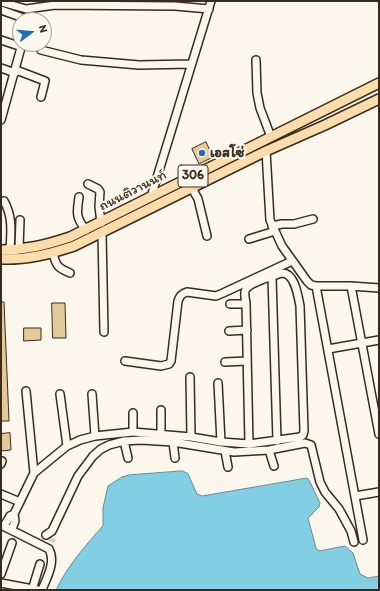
<!DOCTYPE html>
<html>
<head>
<meta charset="utf-8">
<style>
	body { margin:0 }
	#map { position:relative; width:380px; height:591px; overflow:hidden; background:#fbf7ec; font-family:Itim,sans-serif }
	canvas { display:block }
	.frame { position:absolute; inset:0; border:2px solid #3b2a1e; pointer-events:none }
	.north { position:absolute; left:12px; top:12px; width:40px; height:40px; box-sizing:border-box; background:#fbf7ec; border:1px solid #aea59a; border-radius:50%; rotate:74deg; font-size:11px; font-weight:700; line-height:16px; text-align:center; color:#3b2a1e }
	.north::after { content:''; display:block; margin:auto; width:14px; height:18px; background:#1f6fb2; clip-path:polygon(50% 0,100% 100%,50% 72%,0 100%) }
</style>
</head>
<body>
<div id="map">
<canvas width="380" height="591"></canvas>
<div class="frame"></div>
<div class="north">N</div>
</div>
<script>
const ctx = document.querySelector('canvas').getContext('2d');
ctx.lineJoin = 'round';
function fillPath(path, color) { ctx.fillStyle = color; ctx.fill(path, 'evenodd'); }
function trace(path, color, width, dash) { ctx.strokeStyle = color; ctx.lineWidth = width; ctx.lineCap = dash ? 'butt' : 'round'; ctx.setLineDash(dash || []); ctx.stroke(path); }
function write(font, color, halo, rows, align = 'center') {
  ctx.font = font + ' Itim,"Playpen Sans Thai",sans-serif'; ctx.lineWidth = 4; ctx.setLineDash([]); ctx.textBaseline = 'middle'; ctx.strokeStyle = halo; ctx.fillStyle = color; for (const [text, x, y, turn = 0] of rows) {
    ctx.save(); ctx.translate(x, y); ctx.rotate((+turn || 0) * Math.PI / 180); ctx.textAlign = isNaN(turn) ? turn : align; if (halo) ctx.strokeText(text, 0, 0); ctx.fillText(text, 0, 0); ctx.restore();
  }
}
const water = new Path2D(`
	M183,471L188,474L197,494L202,496L307,478L309,480L320,503L319,507L308,518L316,548L319,551L345,546L353,553L360,574L368,578L379,576V590H56C68,565 85,546 103,526V508L108,486L122,477L129,475Z`);
fillPath(water, '#82cee2');
trace(water, '#668c94', 1);
const building = new Path2D(`
	M206,142L213,157L199,164L192,149Z
	M1,302H4L9,421H1Z
	M52,303H65L66,338H53Z
	M24,328H41V340L24,341Z
	M10,433L11,450L1,451V434Z`);
fillPath(building, '#e5c898');
trace(building, '#3b2a1e', 1);
trace(new Path2D(`
	M51,542L53,538`), '#d5cec3', 7, [7, 3.5]);
const minor = new Path2D(`
	M1,2L26,9L55,5L175,6L209,9
	M1,10L26,19
	M1,40L22,47
	M41,50L81,60L139,65L191,64
	M256,60L257,93L260,108L271,137
	M1,68L15,73
	M16,70L45,81L41,97
	M1,120L22,44
	M266,151L270,220L282,246L307,281L311,285L316,286H351L379,288
	M88,184L98,189L100,192L99,206L101,223
	M192,188L198,199L207,236
	M79,197C77,212 75,217 86,230
	M151,197L211,1
	M4,201C13,217 11,232 10,250
	M272,226L282,224H294L313,219
	M102,233L104,332
	M249,239L275,231
	M19,249L20,220
	M53,253C56,266 58,268 70,273
	M272,277L277,441
	M316,286L363,540
	M351,286L379,434
	M230,304H246
	M229,331L247,330
	M328,349L379,340
	M125,361L161,366L169,364L171,361L178,301C180,296 181,294 187,292L216,296L223,293L292,261
	M225,362L247,361
	M190,377L191,437
	M218,383L221,442
	M26,391L34,473
	M60,394L67,446
	M92,394L95,436
	M161,410V435
	M133,413V432
	M124,441L128,458
	M173,442L175,458
	M269,450L274,466
	M225,451L228,467
	M1,464L2,461
	M1,494L20,502
	M355,496L379,492
	M1,525L49,549C56,562 47,577 42,590
	M4,526L10,516L14,514
	M12,529L15,521L14,514L34,473L67,446L80,440L95,436L133,432L191,437L221,442L249,444L300,437L303,435L304,431L300,306C298,296 295,273 282,273C273,276 251,282 246,289C243,293 246,300 246,304L249,444
	M46,535L52,531L78,476L93,456L101,449L109,445L124,441L141,440L173,442L234,452L269,450L305,443L311,445L320,482L325,492L339,509L351,531L354,542
	M1,574L12,543
	M1,583L38,590
	M32,590L40,564`);
const major = new Path2D(`
	M1,250C26,250 46,245 70,237L379,83
	M1,259C27,260 50,254 74,246L266,151L325,125L379,99`);
trace(minor, '#3b2a1e', 10);
trace(major, '#3b2a1e', 12);
trace(minor, '#fbf7ec', 7);
trace(major, '#fbddab', 9);
for (const [x, y, r, color] of [
	[202,153,4,"#1f6fb2"]
]) { const dot = new Path2D(); dot.arc(x, y, r, 0, 2 * Math.PI); ctx.fillStyle = color; ctx.fill(dot); trace(dot, '#fbf7ec', 1.5); }
for (const [x, y, w] of [
	[193,176,30]
]) { const box = new Path2D(); box.roundRect(x - w / 2, y - 11, w, 22, 3); ctx.fillStyle = '#fbf7ec'; ctx.fill(box); trace(box, '#3b2a1e', 1); }
write('bold 13px', '#3b2a1e', null, [
	["306",193,176]
]);
write('bold 14px', '#3b2a1e', '#fbf7ec', [
	["เอสโซ่",210,153]
], 'left');
write('14px', '#3b2a1e', '#fbf7ec', [
	["ถนนติวานนท์",133,191,-27]
]);
</script>
</body>
</html>
